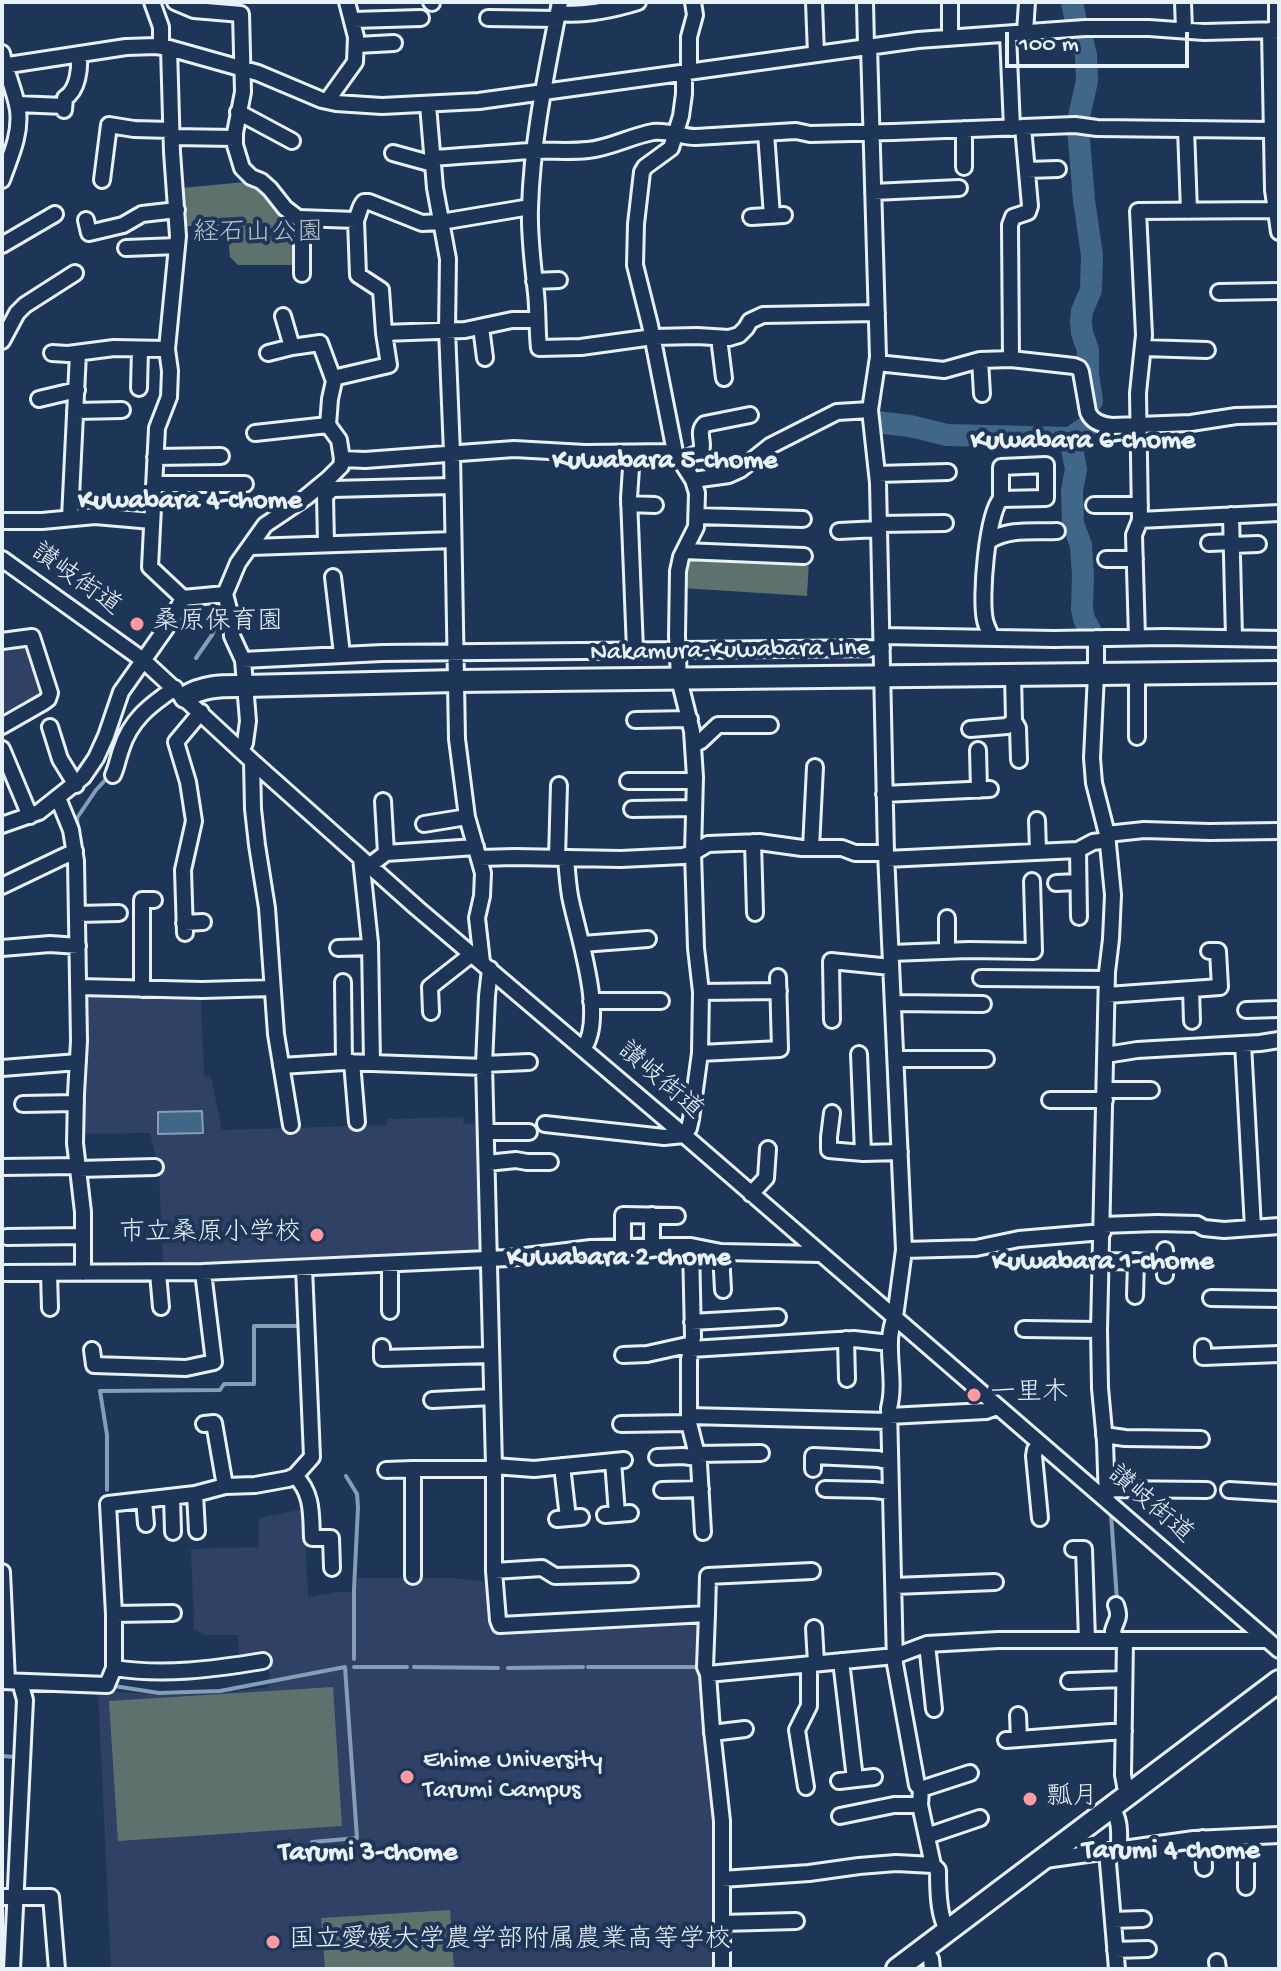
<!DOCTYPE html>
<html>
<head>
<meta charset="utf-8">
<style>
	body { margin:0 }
	#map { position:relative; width:1281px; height:1971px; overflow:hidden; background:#1d3557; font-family:"Gochi Hand",sans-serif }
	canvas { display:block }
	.frame { position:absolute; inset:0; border:4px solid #e8f1f8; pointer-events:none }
	.scale { position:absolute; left:1005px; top:32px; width:184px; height:36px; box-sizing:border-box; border:4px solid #e8f1f8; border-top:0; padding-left:10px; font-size:24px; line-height:28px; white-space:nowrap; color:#e8f1f8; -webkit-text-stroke:6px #1d3557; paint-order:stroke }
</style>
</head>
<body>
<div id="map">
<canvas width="1281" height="1971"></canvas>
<div class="frame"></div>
<div class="scale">100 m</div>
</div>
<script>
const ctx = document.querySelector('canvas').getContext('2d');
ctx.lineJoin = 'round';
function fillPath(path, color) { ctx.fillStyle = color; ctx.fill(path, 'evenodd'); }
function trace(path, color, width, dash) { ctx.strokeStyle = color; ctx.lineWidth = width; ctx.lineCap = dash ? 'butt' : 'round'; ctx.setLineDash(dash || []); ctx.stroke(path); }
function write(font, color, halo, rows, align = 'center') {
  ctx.font = font + ' "Gochi Hand","Klee One",sans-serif'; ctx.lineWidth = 8; ctx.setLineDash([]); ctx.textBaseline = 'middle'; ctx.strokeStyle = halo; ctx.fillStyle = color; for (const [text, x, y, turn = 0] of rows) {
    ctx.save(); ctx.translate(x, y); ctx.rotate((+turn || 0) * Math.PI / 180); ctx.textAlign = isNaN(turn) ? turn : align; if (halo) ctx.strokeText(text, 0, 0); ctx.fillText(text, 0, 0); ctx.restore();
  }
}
fillPath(new Path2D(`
	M31,640L46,693L2,721V644Z
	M90,994L201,997L204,1076L211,1077L222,1130L387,1125V1119L463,1117L464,1124L478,1123L481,1248L475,1253L163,1264L159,1173L150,1133L82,1134L83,1065L87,1059L88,999Z
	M304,1509L308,1597L335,1592H356L357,1578H452L491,1582L493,1619L702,1618L699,1671L704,1686L717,1819L718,1969H111L98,1691L166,1695L222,1693L269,1687V1658L239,1659L238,1635H205L194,1630L191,1549L259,1547V1518Z`), '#2f4164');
fillPath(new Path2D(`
	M245,182L257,185L298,222V265H238L230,257L227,226H185L182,188Z
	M686,552L809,560L807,596L682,588Z
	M333,1687L342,1826L118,1841L109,1701Z
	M450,1910L454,1969H325L321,1918Z`), '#5e726d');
const water = new Path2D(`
	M202,1111L203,1133L158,1134V1112Z`);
fillPath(water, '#416788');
trace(water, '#849eb5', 2);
trace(new Path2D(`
	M196,658L212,635L224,609
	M79,840L77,818L96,790L109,776
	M1111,1119V1105
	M1110,1163V1150
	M1109,1221L1110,1181
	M1108,1252V1235
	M1107,1284L1108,1268
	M346,1476L357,1494L358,1507L354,1590V1659
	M107,1490V1435L100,1391L220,1390L224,1384H254V1326H302
	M1111,1514L1117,1600
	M354,1667H407
	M414,1667L498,1668
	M588,1667H701
	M508,1668L583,1667
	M114,1686L159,1693L220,1691L345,1667L357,1838L312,1842
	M2,1756L15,1757`), '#849eb5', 4);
trace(new Path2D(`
	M1072,2L1076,22
	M1078,121L1087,81L1086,55L1081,34
	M1078,128L1084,200L1092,255L1091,290L1082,311L1081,321L1082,333L1088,350V373L1092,401
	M876,422L910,426L947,435L1070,438L1092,423
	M1070,438L1076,469L1072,491L1073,524L1081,545L1083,576L1082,609L1084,619L1091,632`), '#416788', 22);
const street = new Path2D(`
	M152,2L161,27V46
	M175,2L194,10L241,14L243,92L235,133V145L242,168L251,177L261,181L270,189L285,208L298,218L356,220
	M431,2L432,3
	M560,2C547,70 532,138 530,208C529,237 533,265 536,293C538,311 537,330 539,348L581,347L653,337L697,336L729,338L739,335L746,328L750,321L763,315L877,313
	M814,2L816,54
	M865,2L866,46
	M950,2V38
	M1183,2L1184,30
	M1277,2V30
	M558,13C585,16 612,10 638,2
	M488,18L557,19
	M353,20L421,18
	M1270,30L1273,190L1279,232
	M1025,32L1027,2
	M1008,34L1012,128
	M357,45L394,43
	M869,46L878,357L870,410L878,483L886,853L904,1250L895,1317C883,1344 897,1378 889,1408L895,1664L917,1785L921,1789L920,1805L933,1865L938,1870C938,1886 938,1918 948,1930
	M2,53C6,73 15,91 18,110C21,135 10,157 2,180
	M2,66L126,47L156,46L169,48L258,73L322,100L336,103L382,106L479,101L918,40L1085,28H1149L1204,32L1279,30
	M689,72V37L695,15L693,2
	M327,101L355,62L356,37L347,2
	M17,104L64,106
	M428,105L435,188L448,259L447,330L452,453L457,739L467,817L483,873L482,896L477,918L482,962
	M64,110L65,98C78,90 80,69 79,54
	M238,112L292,141
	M964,129V167
	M1186,129L1189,211
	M766,133L772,216
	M172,137L235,138
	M393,153L433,164
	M432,158C465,156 498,153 532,151C550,150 569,152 588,150C610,148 631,136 653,132C668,130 681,137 696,137L796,131L810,134L893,132L1075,125L1097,128L1271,130
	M1027,170L1058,169
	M102,180L109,125L134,129L171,130
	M873,192L959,188
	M751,217L784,215
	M86,220L89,233L123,225L142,214L177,210
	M2,245L55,214
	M126,248L177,246
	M302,274V218
	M534,281L559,280
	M1219,292L1279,291
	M283,316L292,347
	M481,327L485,358
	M384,333L465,330L512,320H537
	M719,338L724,378
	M2,341L17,313L25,305L75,273
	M1143,348L1207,350
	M52,353L68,354L114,348L167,349
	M1011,359L1010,225L1013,217L1028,212L1030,206L1023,127
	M980,360L982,394
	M877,363L944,370L980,360L1011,359L1074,366L1079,368L1081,372L1088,412C1092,422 1101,425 1112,426L1191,423L1236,416L1279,415
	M333,378L389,365L384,333L381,290L358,275L356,220C359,215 359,207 364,202H369L422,223L441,222L530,207
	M139,388L140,349
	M39,399L77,390
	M75,411L122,410
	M255,433L328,425
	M632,453L629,498L635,650
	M155,457L221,456
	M342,459L365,460L514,449L585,453L675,452
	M680,461L701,452C705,442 696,432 705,424L750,415
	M877,474L948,472
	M693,480L729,475L740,470L770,446L837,412L870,410
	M154,484H245
	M629,504L655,505
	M1094,505H1140
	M1231,515L1234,638
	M697,516L803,519
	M70,518L78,353
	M1140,520L1138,393L1144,335L1138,211L1276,210
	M2,521H42L95,516L152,521
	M879,524L945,523
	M839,531L879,529
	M989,541C1009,528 1034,532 1057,531
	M1209,543L1232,542
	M326,544L325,496L332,489L452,486
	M1232,545L1258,544
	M251,547L453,540
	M684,551L804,556
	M2,559L143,660L252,761L417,908L684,1135L1279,1650
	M1106,559H1135
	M333,577L342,654
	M225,594L230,613L232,636L243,660L248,721L245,743L241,750
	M183,598L225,594L238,563L265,525L305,498L328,479L341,466L342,459L339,440L328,425L330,399L334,381L320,343L292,347L268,353
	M882,636L1054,639L1164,637L1279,639
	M1137,637L1134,535L1140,520L1279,513
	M992,638C990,633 986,626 985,620C980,599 987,513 1001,499V467L1046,465V498L1001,499
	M1096,638V674L1092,758L1094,783L1107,834L1113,895L1111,939L1107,972L1099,1330L1100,1388L1105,1442L1107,1501
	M2,641L32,637L50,693L48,699L44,702L2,726
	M243,660L382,653L882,648
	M635,720L690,719
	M1014,721L1018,728L1019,760
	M50,727L60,759L76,785
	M970,729L1007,726L1014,721L1013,675
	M1137,737V673
	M693,745L701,741L718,725H770
	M2,749L30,816
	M978,750L979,790
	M252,761L253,809L257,845L267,908L276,1034L291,1125
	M113,775C117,766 118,758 121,750C130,720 150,705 175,688
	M628,781H695
	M884,794L990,789
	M58,798L71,830L76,861L79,1041L76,1094L75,1143L83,1212V1273
	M383,801L386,853
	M632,809L694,808
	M1037,820L1038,851
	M424,824L467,817
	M2,825L39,812L83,777L96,758L106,736L121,692L171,621L183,598L150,567L157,428L169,397L170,371L167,349L178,236L172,152L169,48
	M1107,834L1144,830L1209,832L1279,831
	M753,842L755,913
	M811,848L815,767
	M1078,850L1079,917
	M361,858L370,943L372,1063
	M480,858L514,857L621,859L683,856L693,853L708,844L759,842L802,848H842L855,853H886
	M557,858L559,785
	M566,858C567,871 568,884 570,896C577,933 607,1018 583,1049
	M886,859L1078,850L1093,842L1108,840
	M369,866L386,853L476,847
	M1056,883L1078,882
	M2,886L75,851
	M77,914L119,913
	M947,918V951
	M184,923L203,922
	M185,933L183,870L194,821L188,782L176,742L201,712
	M582,944L648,939
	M2,948L50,944L78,946
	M338,948L370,947
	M891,953L969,950L1034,951L1032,881
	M490,969L487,996L484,1064L494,1466V1571L498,1620L500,1625L707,1614L705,1667L708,1674L712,1730L722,1821V1969
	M981,978L1107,979
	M343,982L344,1062
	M79,987L202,990L272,988
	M142,989V900H154
	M1191,989L1192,1021
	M701,992L779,991
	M1107,995L1220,987L1218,951H1209
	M591,1001H661
	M893,1003L983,1004
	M1246,1010L1279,1009
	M431,1012L430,987L472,954
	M832,1020L831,961L891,967
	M1243,1044L1253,1228
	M700,1053L780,1049L778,977
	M859,1054L863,1153
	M1106,1055L1137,1050L1260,1043L1279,1040
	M896,1059H986
	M352,1062L357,1122
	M484,1064L529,1062
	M281,1066L344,1062L484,1067
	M2,1068L78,1062
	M1105,1090H1151
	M1050,1100H1105
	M23,1104L76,1103
	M832,1113L829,1137V1150L863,1153L900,1152
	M545,1124L664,1137L684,1135L689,1128L691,1119L700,1053L701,992L696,948L693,853L695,777L692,731L679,679L677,636L678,571L681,557L696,527L697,493L693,480L675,452L650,325L635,265L636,224L642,172L645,167L671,148L681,116L684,94V73
	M486,1132H529
	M487,1163L516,1160L527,1162H550
	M2,1167L78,1166
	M78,1169L155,1167
	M751,1194L766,1178L768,1149
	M652,1215V1246
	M1103,1225L1157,1223L1197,1224L1204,1228L1224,1230L1279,1226
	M7,1237L83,1236
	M691,1246L693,1337L689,1360V1423L699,1463L703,1532
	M623,1247V1215L677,1216
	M904,1250L976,1248L1019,1239L1103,1232
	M721,1252L723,1290
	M1101,1261L1165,1262
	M390,1264V1311
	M2,1273L203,1272L509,1258L591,1248L665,1246H691L721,1252L820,1254
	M49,1273L50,1308
	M158,1273L161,1307
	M1165,1275V1250
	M1135,1296L1136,1261
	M1211,1298L1279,1299
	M692,1322L778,1317
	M1024,1329L1099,1330
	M846,1339L847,1379
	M382,1347V1358L491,1355
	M1203,1347V1357L1279,1354
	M691,1349L854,1339L890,1343
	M92,1350L94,1365L186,1368L214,1362L203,1272
	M623,1355L647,1354L692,1344
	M432,1400L492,1397
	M689,1416L889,1421
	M889,1416L986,1411L997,1407
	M204,1424L214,1423L225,1486
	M621,1424L689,1423
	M1104,1435L1125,1438L1201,1439
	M1040,1444L1035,1450L1034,1456L1040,1518
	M696,1454L761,1453
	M657,1457L683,1456L698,1458
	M613,1461L617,1514
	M494,1466L534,1469L624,1460
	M562,1466L568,1518
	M813,1469V1456L878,1459L890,1462
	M386,1470L413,1469
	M295,1476C313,1493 311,1515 312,1538H331L332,1568
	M825,1489L874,1490L891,1492
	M1106,1489L1207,1490
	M662,1490L701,1489
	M1229,1490L1279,1493
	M195,1494L197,1531
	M172,1497L173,1532
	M144,1500L146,1524
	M605,1515L630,1513
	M557,1519L581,1517
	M1073,1549H1084L1087,1640
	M494,1571L542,1568L555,1576L630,1574
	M2,1572L7,1681
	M413,1576V1469H494
	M894,1586L995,1582
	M114,1614L173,1613
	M707,1614L708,1576L812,1571
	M814,1628L816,1663
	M1115,1640L1113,1631C1116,1619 1121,1619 1116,1605
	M1125,1640L1123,1775L1125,1786L1129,1793
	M927,1644L934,1709
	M841,1661L855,1779
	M114,1668C164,1676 214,1669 263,1661
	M708,1674L895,1656L927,1644L998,1640H1267
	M2,1681L107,1685L114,1668V1614L108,1504L195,1494L225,1486L255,1485L288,1479L295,1476L312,1457L304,1268
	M1069,1681L1124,1679
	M1018,1715L1019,1739
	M712,1733L745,1729
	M1006,1740L1124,1731
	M839,1781L874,1777
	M806,1787L797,1730L809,1706V1664
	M921,1789L970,1773
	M1111,1807C1121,1820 1119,1833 1119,1849
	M840,1816L894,1805H920
	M927,1836L980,1818
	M1203,1838L1204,1868
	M1107,1851L1117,1969
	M1045,1860L1194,1839L1279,1835
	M722,1879L809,1873L859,1866L896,1863L933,1865
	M1246,1887V1837
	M2,1897H51L57,1969
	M1113,1920L1143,1919
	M722,1923L796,1921
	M924,1948L931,1959L932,1969
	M1115,1950L1148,1949
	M1217,1962L1218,1969
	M12,1969L25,1700L20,1682`);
const secondary = new Path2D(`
	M185,697C205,685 222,686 245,686L457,681L1279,672
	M897,1969L1279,1681`);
trace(street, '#e8f1f8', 20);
trace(secondary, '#e8f1f8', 26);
trace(street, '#1d3557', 14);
trace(secondary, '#1d3557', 20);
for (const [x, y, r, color] of [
	[137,624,8,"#ff9aa2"],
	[317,1235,8,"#ff9aa2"],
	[974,1395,8,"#ff9aa2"],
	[407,1777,8,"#ff9aa2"],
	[1030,1799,8,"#ff9aa2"],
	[273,1942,8,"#ff9aa2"]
]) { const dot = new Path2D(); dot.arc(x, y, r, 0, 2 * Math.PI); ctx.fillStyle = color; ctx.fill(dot); trace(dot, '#1d3557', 3); }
write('26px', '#b8c5c7', '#1d3557', [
	["経石山公園",258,235]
]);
write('26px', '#e8f1f8', '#1d3557', [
	["讃岐街道",75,581,36],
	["Nakamura-Kuwabara Line",730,652,-1],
	["讃岐街道",659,1082,41],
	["讃岐街道",1149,1506,41]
]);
write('26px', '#e8f1f8', '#1d3557', [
	["桑原保育園",153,624],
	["市立桑原小学校",301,1235,"right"],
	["一里木",990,1395],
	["Ehime University",423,1762],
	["Tarumi Campus",423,1792],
	["瓢月",1046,1799],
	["国立愛媛大学農学部附属農業高等学校",289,1942]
], 'left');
write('bold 28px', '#e8f1f8', '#1d3557', [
	["Kuwabara 6-chome",1083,443],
	["Kuwabara 5-chome",665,463],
	["Kuwabara 4-chome",190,503],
	["Kuwabara 2-chome",619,1260],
	["Kuwabara 1-chome",1103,1264],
	["Tarumi 4-chome",1171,1853],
	["Tarumi 3-chome",368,1855]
]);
</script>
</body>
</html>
